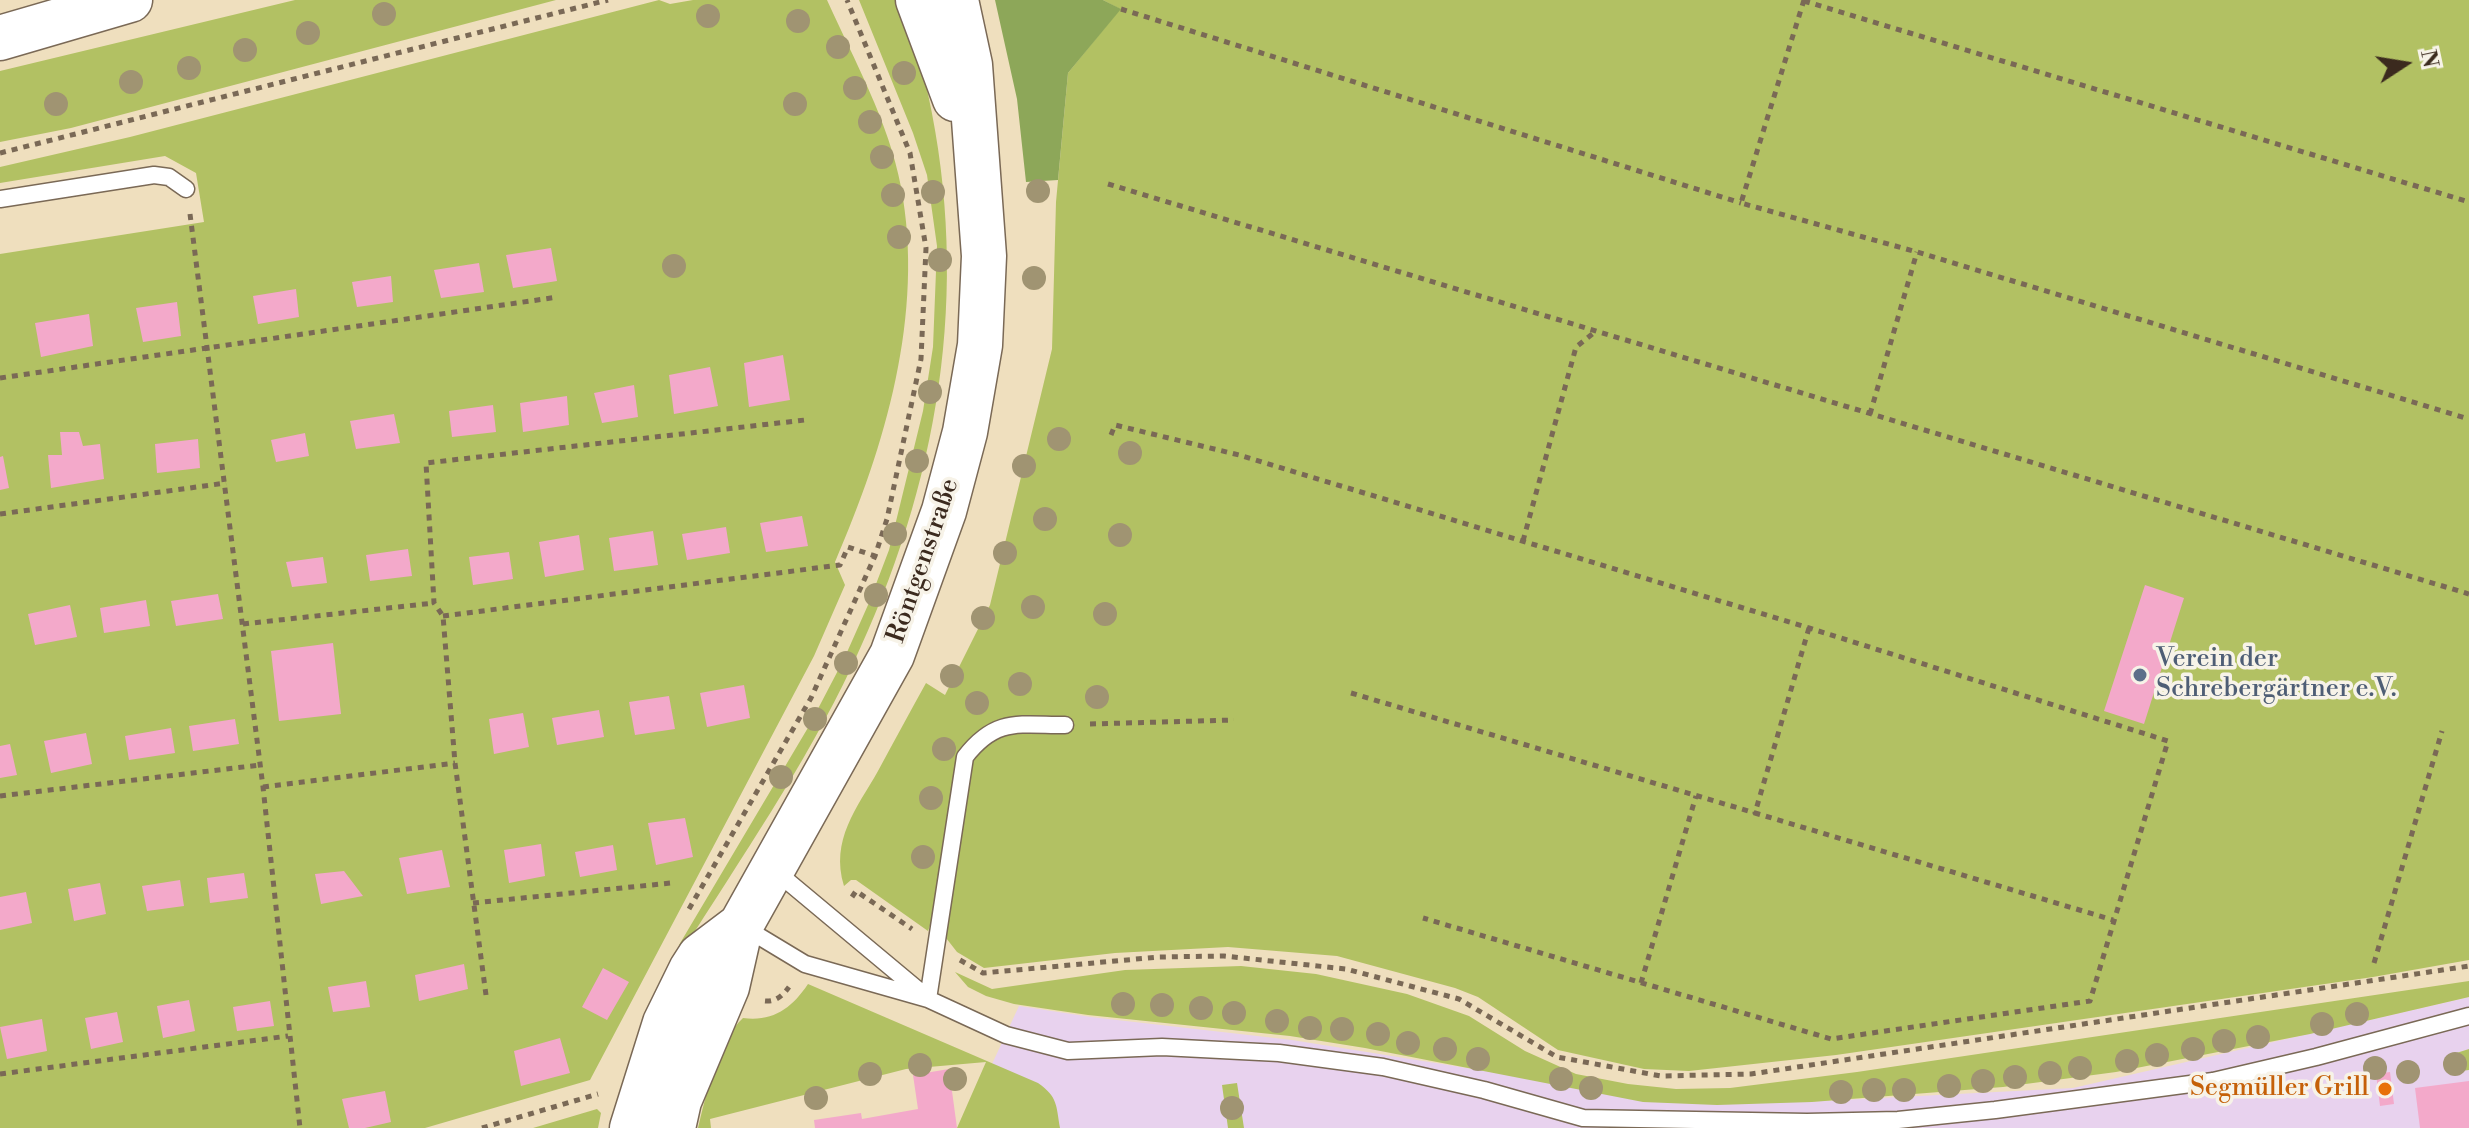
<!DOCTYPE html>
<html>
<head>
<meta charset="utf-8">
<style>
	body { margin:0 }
	#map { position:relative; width:2469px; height:1128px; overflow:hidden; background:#efdfbe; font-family:"Libre Bodoni",serif }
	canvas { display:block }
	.north { position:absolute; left:2365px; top:24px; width:80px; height:80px; -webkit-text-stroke:6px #f7f3e8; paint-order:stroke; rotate:78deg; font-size:22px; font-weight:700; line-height:32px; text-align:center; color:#3b2a1e }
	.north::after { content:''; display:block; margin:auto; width:28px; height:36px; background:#3b2a1e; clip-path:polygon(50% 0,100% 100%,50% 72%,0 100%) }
</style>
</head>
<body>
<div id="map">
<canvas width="2469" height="1128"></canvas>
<div class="north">N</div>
</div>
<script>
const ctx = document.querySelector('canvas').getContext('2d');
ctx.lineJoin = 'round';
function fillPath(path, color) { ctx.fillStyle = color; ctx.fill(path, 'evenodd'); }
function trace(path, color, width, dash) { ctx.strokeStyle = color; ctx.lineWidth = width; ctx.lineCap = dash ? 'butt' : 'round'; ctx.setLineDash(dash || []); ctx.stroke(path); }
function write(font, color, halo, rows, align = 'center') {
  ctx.font = font + ' "Libre Bodoni",serif'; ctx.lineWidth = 7; ctx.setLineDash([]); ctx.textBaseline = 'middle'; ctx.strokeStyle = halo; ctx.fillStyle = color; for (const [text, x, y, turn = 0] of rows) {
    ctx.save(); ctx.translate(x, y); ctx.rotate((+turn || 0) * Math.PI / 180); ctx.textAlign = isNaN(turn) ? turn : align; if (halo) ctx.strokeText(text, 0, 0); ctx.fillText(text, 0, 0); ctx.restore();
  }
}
fillPath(new Path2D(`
	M2469,997V1128H975L992,1064L1019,1006L1091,1017L1292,1040L1623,1093L1803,1102L2073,1088Z`), '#e8d2ee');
fillPath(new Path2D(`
	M295,0H556L71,128L0,142V71Z
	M659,0L670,4L693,0H827C854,60 889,122 901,187C925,314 885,447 835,562L845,585L814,656L590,1080L425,1128H0V254L204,222L196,173L165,156L0,183V167L130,137Z
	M859,0H904C916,30 921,62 928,94C971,291 939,484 852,666C805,766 740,859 682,952L679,945L809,726L844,659L868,605L889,550L923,411L933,347L937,246L927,175L913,133Z
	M1103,0H2469V960L2373,977L1836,1055L1689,1071L1644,1069L1558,1050L1478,997L1455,988L1337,956L1228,947L1115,953L984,968L957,952L932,920L928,931L856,880H851L844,886C830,840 857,808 878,771C894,741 910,712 926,683L945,695L990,605L1052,349L1056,202L1068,73L1120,9Z
	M1241,966L1316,974L1407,994L1469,1016L1525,1051L1576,1074L1628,1084L1676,1089L1730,1088L1857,1072L2469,981V997L2310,1034L2116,1072L2003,1087L1812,1102L1717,1105L1643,1102L1365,1048L1290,1036L1088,1015L1014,1004L986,996L968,987L955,972L992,989L1125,970Z
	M808,984L1038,1083C1058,1097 1056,1105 1060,1128H957L986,1062L906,1069L710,1119L711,1128H698C705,1097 720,1038 743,1018C773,1022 792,1008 808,984Z
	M2469,1049V1070L2452,1072L2450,1055Z
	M1237,1083L1244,1128H1228L1222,1085Z
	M597,1109L601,1113L598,1128H533Z`), '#b2c163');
fillPath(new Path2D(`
	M995,0H1103L1121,9L1068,73L1058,180L1026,182L1017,99Z`), '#8da759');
fillPath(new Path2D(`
	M551,248L557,281L513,288L506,255Z
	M479,263L484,292L441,298L434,270Z
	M391,276L393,302L357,307L352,282Z
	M296,289L299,317L258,324L253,296Z
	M177,302L181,336L143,342L136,308Z
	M89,314L93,346L41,357L35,323Z
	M783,355L790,400L749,407L744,363Z
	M710,367L718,406L674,414L669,375Z
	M634,385L638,417L602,423L594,393Z
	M567,396L569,425L523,432L520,403Z
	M493,405L496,432L452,437L449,411Z
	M394,414L400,443L356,449L350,421Z
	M60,432H79L83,446L100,444L104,479L51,488L48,455H62Z
	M305,433L309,456L276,462L271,440Z
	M198,439L200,468L157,473L155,444Z
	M3,456L9,488L0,490V457Z
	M802,516L808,546L766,552L760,523Z
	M726,527L730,553L687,560L682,534Z
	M653,531L658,565L614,571L609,538Z
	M579,535L584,570L545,577L539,542Z
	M408,549L412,576L370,581L366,555Z
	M509,552L513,579L473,585L469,557Z
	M323,557L327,583L292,587L286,562Z
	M2145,585L2184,598L2144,724L2104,711Z
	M218,594L223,619L176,626L171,601Z
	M146,600L150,626L104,633L100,608Z
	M70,605L77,637L35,645L28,614Z
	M333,643L341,714L279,721L271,651Z
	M744,685L750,718L707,727L700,693Z
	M669,696L675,729L635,735L629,702Z
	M599,710L604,737L557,745L552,718Z
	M523,713L529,747L494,754L489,719Z
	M235,719L239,744L193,751L189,726Z
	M171,728L175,753L129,760L125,736Z
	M86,733L92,764L51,773L44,741Z
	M10,744L17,775L0,778V746Z
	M685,818L693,857L656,865L648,823Z
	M541,844L545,876L509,883L504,850Z
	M613,845L617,870L580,877L575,852Z
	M442,850L450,887L407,894L399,858Z
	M344,871L363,896L321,904L315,874Z
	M244,873L248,898L210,903L207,878Z
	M180,880L184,906L147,911L142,886Z
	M100,883L106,914L74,921L68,889Z
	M26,892L32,923L0,930V897Z
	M464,964L468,989L419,1001L415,975Z
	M603,968L629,982L607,1020L582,1007Z
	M366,981L370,1007L333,1012L328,987Z
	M189,1000L195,1031L163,1038L157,1006Z
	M270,1001L274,1026L237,1031L233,1007Z
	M117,1012L123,1042L91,1049L85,1018Z
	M42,1019L47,1051L7,1059L0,1027Z
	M560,1038L570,1073L521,1086L514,1051Z
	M949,1069L957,1128H815L814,1120L861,1113L862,1119L918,1109L913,1075Z
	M2390,1072L2394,1104L2380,1106L2376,1074Z
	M2469,1081V1128H2420L2415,1088Z
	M385,1091L391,1122L365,1128H349L342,1099Z`), '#f3a9ca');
const lane = new Path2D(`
	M0,199L154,175L169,177L186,189
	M773,869L924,995
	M742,926L805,964L928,999L1006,1035L1068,1051L1162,1047L1279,1053L1383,1067L1484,1090L1583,1118L1807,1122L1898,1120L1995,1110L2213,1081L2316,1057L2469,1016
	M928,999L965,757C996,717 1019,725 1065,725`);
const secondary = new Path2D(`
	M918,0L955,99
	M632,1128L665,1023L691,970L700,956L741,925
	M673,1128L679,1101L727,987L741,925L892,655L944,511L965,432L980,345L984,256L970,65L956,0`);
const primary = new Path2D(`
	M0,38L130,0`);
trace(lane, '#7a6956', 19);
trace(secondary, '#7a6956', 47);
trace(primary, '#7a6956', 47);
trace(new Path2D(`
	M1804,0L1741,203L1917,252L2469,419
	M1804,1L2469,202
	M1121,9L1741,203
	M0,153L608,0
	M1108,184L2469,594
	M190,214L263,787L300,1128
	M0,378L558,297
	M1870,414L1917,252
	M1111,435L1115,425L1239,455L1809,628L2168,741L2090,1001L1831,1039L1423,918
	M0,514L226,483
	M1523,541L1576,347L1596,331
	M443,616L840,565L848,547L875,556
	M243,624L434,603
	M1809,628L1755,813L2113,920
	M1351,693L1755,813
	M1090,724L1234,720
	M263,787L455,763
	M0,796L260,765
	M852,897L856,891L912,929
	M473,903L671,883
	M689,909L811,698L875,556L887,519L921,359L926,248L910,153L847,0
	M960,960L983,973L1159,957L1224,956L1346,969L1459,999L1557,1057L1661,1076L1751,1074L2469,966
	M2374,963L2442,731
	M1641,983L1696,796
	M486,995L455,763L443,616L434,603L426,463L805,420
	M765,1001C776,1002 783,995 789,987
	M0,1074L288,1036
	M482,1128L598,1094`), '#7a6956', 5, [6, 6]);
trace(lane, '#fff', 16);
trace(secondary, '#fff', 44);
trace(primary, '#fff', 44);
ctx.fillStyle = '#a09472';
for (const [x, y] of [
	[384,14],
	[708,16],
	[798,21],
	[308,33],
	[838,47],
	[245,50],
	[189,68],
	[904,73],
	[131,82],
	[855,88],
	[56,104],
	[795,104],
	[870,122],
	[882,157],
	[1038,191],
	[933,192],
	[893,195],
	[899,237],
	[940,260],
	[674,266],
	[1034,278],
	[930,392],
	[1059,439],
	[1130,453],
	[917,461],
	[1024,466],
	[1045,519],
	[895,534],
	[1120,535],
	[1005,553],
	[876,595],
	[1033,607],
	[1105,614],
	[983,618],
	[846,663],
	[952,676],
	[1020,684],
	[1097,697],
	[977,703],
	[815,719],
	[944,749],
	[781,777],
	[931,798],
	[923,857],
	[1123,1004],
	[1162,1005],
	[1201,1008],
	[1234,1013],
	[2357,1014],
	[1277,1021],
	[2322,1024],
	[1310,1028],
	[1342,1029],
	[1378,1034],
	[2258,1037],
	[2224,1041],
	[1408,1043],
	[1445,1049],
	[2193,1049],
	[2157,1055],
	[1478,1059],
	[2127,1061],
	[2455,1064],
	[920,1065],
	[2080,1068],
	[2375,1068],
	[2408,1072],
	[2050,1073],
	[870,1074],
	[2015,1077],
	[955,1079],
	[1561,1079],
	[1983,1081],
	[1949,1086],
	[1591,1088],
	[1874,1090],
	[1904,1090],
	[1841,1092],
	[816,1098],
	[1232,1108]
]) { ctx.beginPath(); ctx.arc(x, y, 12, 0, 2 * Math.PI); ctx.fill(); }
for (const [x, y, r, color] of [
	[2140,675,8,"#5c6f8a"],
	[2385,1089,8,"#e8710a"]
]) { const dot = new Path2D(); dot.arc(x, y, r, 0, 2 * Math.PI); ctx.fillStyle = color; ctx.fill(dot); trace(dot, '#f7f3e8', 3); }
write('26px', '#3b2a1e', '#f7f3e8', [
	["Röntgenstraße",924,561,-71]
]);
write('26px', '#4e5e75', '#f7f3e8', [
	["Verein der",2156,660],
	["Schrebergärtner e.V.",2156,690]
], 'left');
write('26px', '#c56008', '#f7f3e8', [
	["Segmüller Grill",2369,1089]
], 'right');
</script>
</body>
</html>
